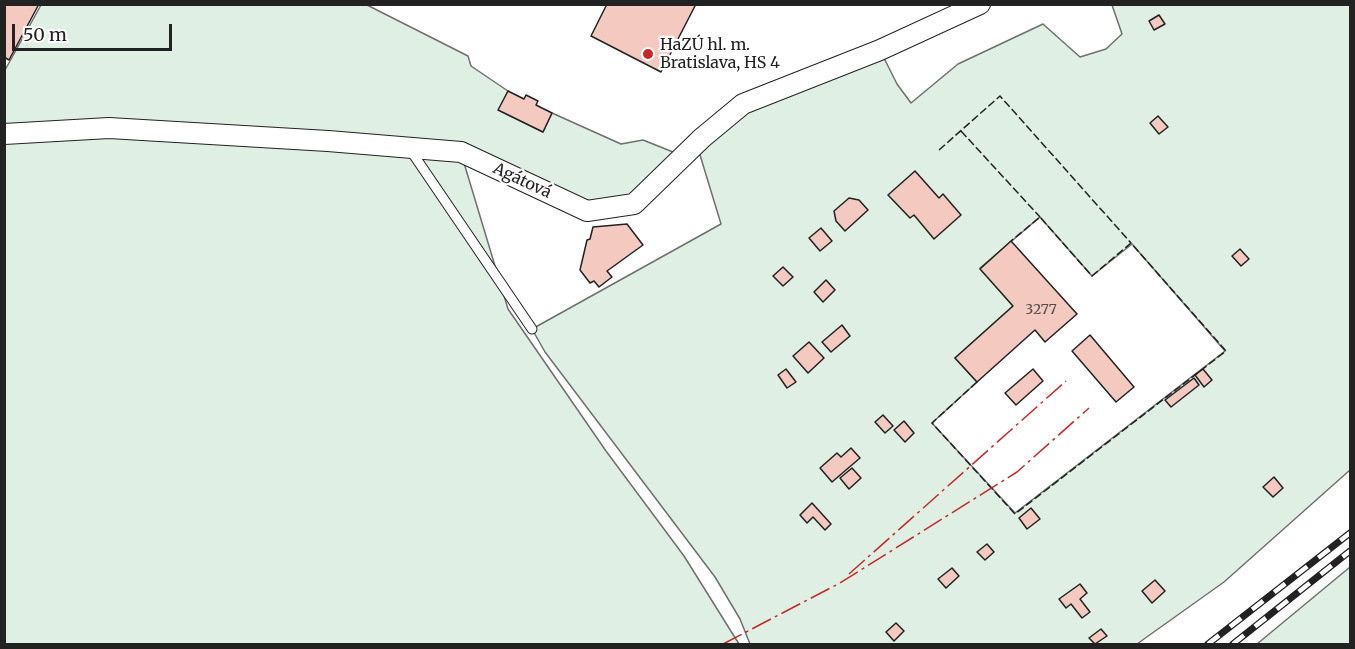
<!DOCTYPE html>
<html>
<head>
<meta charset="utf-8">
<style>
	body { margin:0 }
	#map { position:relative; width:1355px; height:649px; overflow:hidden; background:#fff; font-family:Merriweather,serif }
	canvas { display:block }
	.frame { position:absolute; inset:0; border:6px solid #222; pointer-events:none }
	.scale { position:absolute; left:12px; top:24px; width:160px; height:27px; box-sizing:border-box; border:3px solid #222; border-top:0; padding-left:8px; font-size:18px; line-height:21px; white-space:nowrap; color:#222; -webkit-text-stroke:4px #fff; paint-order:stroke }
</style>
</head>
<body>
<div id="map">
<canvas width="1355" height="649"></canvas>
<div class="frame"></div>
<div class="scale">50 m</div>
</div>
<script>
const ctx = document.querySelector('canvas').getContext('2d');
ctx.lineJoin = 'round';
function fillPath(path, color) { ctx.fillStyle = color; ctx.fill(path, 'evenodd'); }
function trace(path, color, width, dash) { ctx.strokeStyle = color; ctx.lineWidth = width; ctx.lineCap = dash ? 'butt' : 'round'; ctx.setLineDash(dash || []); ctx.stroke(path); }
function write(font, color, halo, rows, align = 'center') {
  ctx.font = font + ' Merriweather,serif'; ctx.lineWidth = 4.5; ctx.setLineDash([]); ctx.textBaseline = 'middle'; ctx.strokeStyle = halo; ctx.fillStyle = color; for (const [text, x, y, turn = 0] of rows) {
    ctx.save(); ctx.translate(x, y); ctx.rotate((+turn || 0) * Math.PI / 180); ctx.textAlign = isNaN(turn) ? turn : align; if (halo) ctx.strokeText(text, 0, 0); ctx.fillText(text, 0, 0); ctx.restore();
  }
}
const green = new Path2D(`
	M41,5H367L468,56L471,66L508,91L499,110L543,132L552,113L621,144L643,140L683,156L634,204L587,211L461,153L508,309L606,451L684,556L739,644H5V70Z
	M1112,5H1350V470L1224,582L1137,644H750L740,619L715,577L545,352L532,329L721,224L700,155L702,138L743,104L880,50L897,84L911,103L958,64L1043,24L1080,57L1106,49L1122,34ZM1040,217L1092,276L1132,244L1225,351L1015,513L932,423L977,382L955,358L1013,306L980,268Z
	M1350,567V644H1257Z`);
fillPath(green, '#e0efe3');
trace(green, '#6f6f6f', 1.5);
const building = new Path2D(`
	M4,4H39L9,60L4,57Z
	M607,4H696L661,72L591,36Z
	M1159,15L1165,24L1154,30L1149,21Z
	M508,91L524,99L526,95L538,101L536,105L552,113L543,132L498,110Z
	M1158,116L1168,127L1159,134L1150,123Z
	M915,171L939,198L943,194L961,215L934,239L914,215L910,218L888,195Z
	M849,198L859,200L868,210L845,231L836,221L834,211Z
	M627,224L643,245L607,271L612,277L599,287L594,281L590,283L580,270L587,240L590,239L593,227Z
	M821,228L832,241L820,251L809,238Z
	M1011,241L1077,314L1045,342L1035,330L977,382L955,358L1013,306L980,269Z
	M1240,249L1249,259L1241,266L1232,256Z
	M783,267L793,277L783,286L773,276Z
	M826,280L835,290L823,302L814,292Z
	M842,325L850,336L831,352L822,342Z
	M1090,335L1134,387L1116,402L1072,351Z
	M809,342L824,358L808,373L793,356Z
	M786,369L796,382L787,388L778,375Z
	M1033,369L1043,381L1016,405L1005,393Z
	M1203,369L1212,380L1204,387L1195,375Z
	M1194,378L1199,385L1171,407L1165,400Z
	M883,415L893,426L885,433L875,422Z
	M904,421L914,433L905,442L894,430Z
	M851,448L860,458L832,482L820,468L837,453L841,457Z
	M852,468L861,478L849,489L840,478Z
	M1274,477L1283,488L1273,497L1263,487Z
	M812,503L831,524L825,530L813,517L807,523L800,515Z
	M1031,508L1040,519L1027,529L1019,518Z
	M987,544L994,552L985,560L977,552Z
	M952,568L959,576L946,588L938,579Z
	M1155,580L1165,591L1152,603L1142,591Z
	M1080,584L1087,593L1080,599L1090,612L1082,618L1071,604L1066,608L1059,599Z
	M896,623L904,631L894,641L886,632Z
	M1101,629L1107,636L1095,644L1089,638Z`);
fillPath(building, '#f3c9c0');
trace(building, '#222', 1.5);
const service = new Path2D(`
	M409,148L532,329`);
const minor = new Path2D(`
	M4,134L109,128L328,141L461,152L587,211L634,204L702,138L743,104L880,50L980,4`);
trace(service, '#222', 11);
trace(minor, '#222', 22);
trace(service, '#fff', 9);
trace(minor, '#fff', 20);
const rail = new Path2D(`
	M1208,644L1350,533
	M1233,644L1350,551`);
trace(rail, '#222', 7);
trace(rail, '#fff', 4.5, [14]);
trace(new Path2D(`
	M961,131L1040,217
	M939,150L1000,96L1131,243
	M977,382L932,423L1015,514L1226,351L1131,243L1092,276L1040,217L1011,241`), '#222', 1.5, [8, 3]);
trace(new Path2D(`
	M849,574L1066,381
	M723,644L840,583L1017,472L1089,408`), '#c62828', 1.5, [21, 4.5, 3, 4.5]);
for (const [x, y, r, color] of [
	[648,54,6,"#c62828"]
]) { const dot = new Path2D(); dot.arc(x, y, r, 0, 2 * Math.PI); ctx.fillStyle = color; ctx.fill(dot); trace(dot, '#fff', 2); }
write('14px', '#564c4a', null, [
	["3277",1041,310]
]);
write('16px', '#222', '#fff', [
	["HaZÚ hl. m.",660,45],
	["Bratislava, HS 4",660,63]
], 'left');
write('16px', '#222', '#fff', [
	["Agátová",522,181,25]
]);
</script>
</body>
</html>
